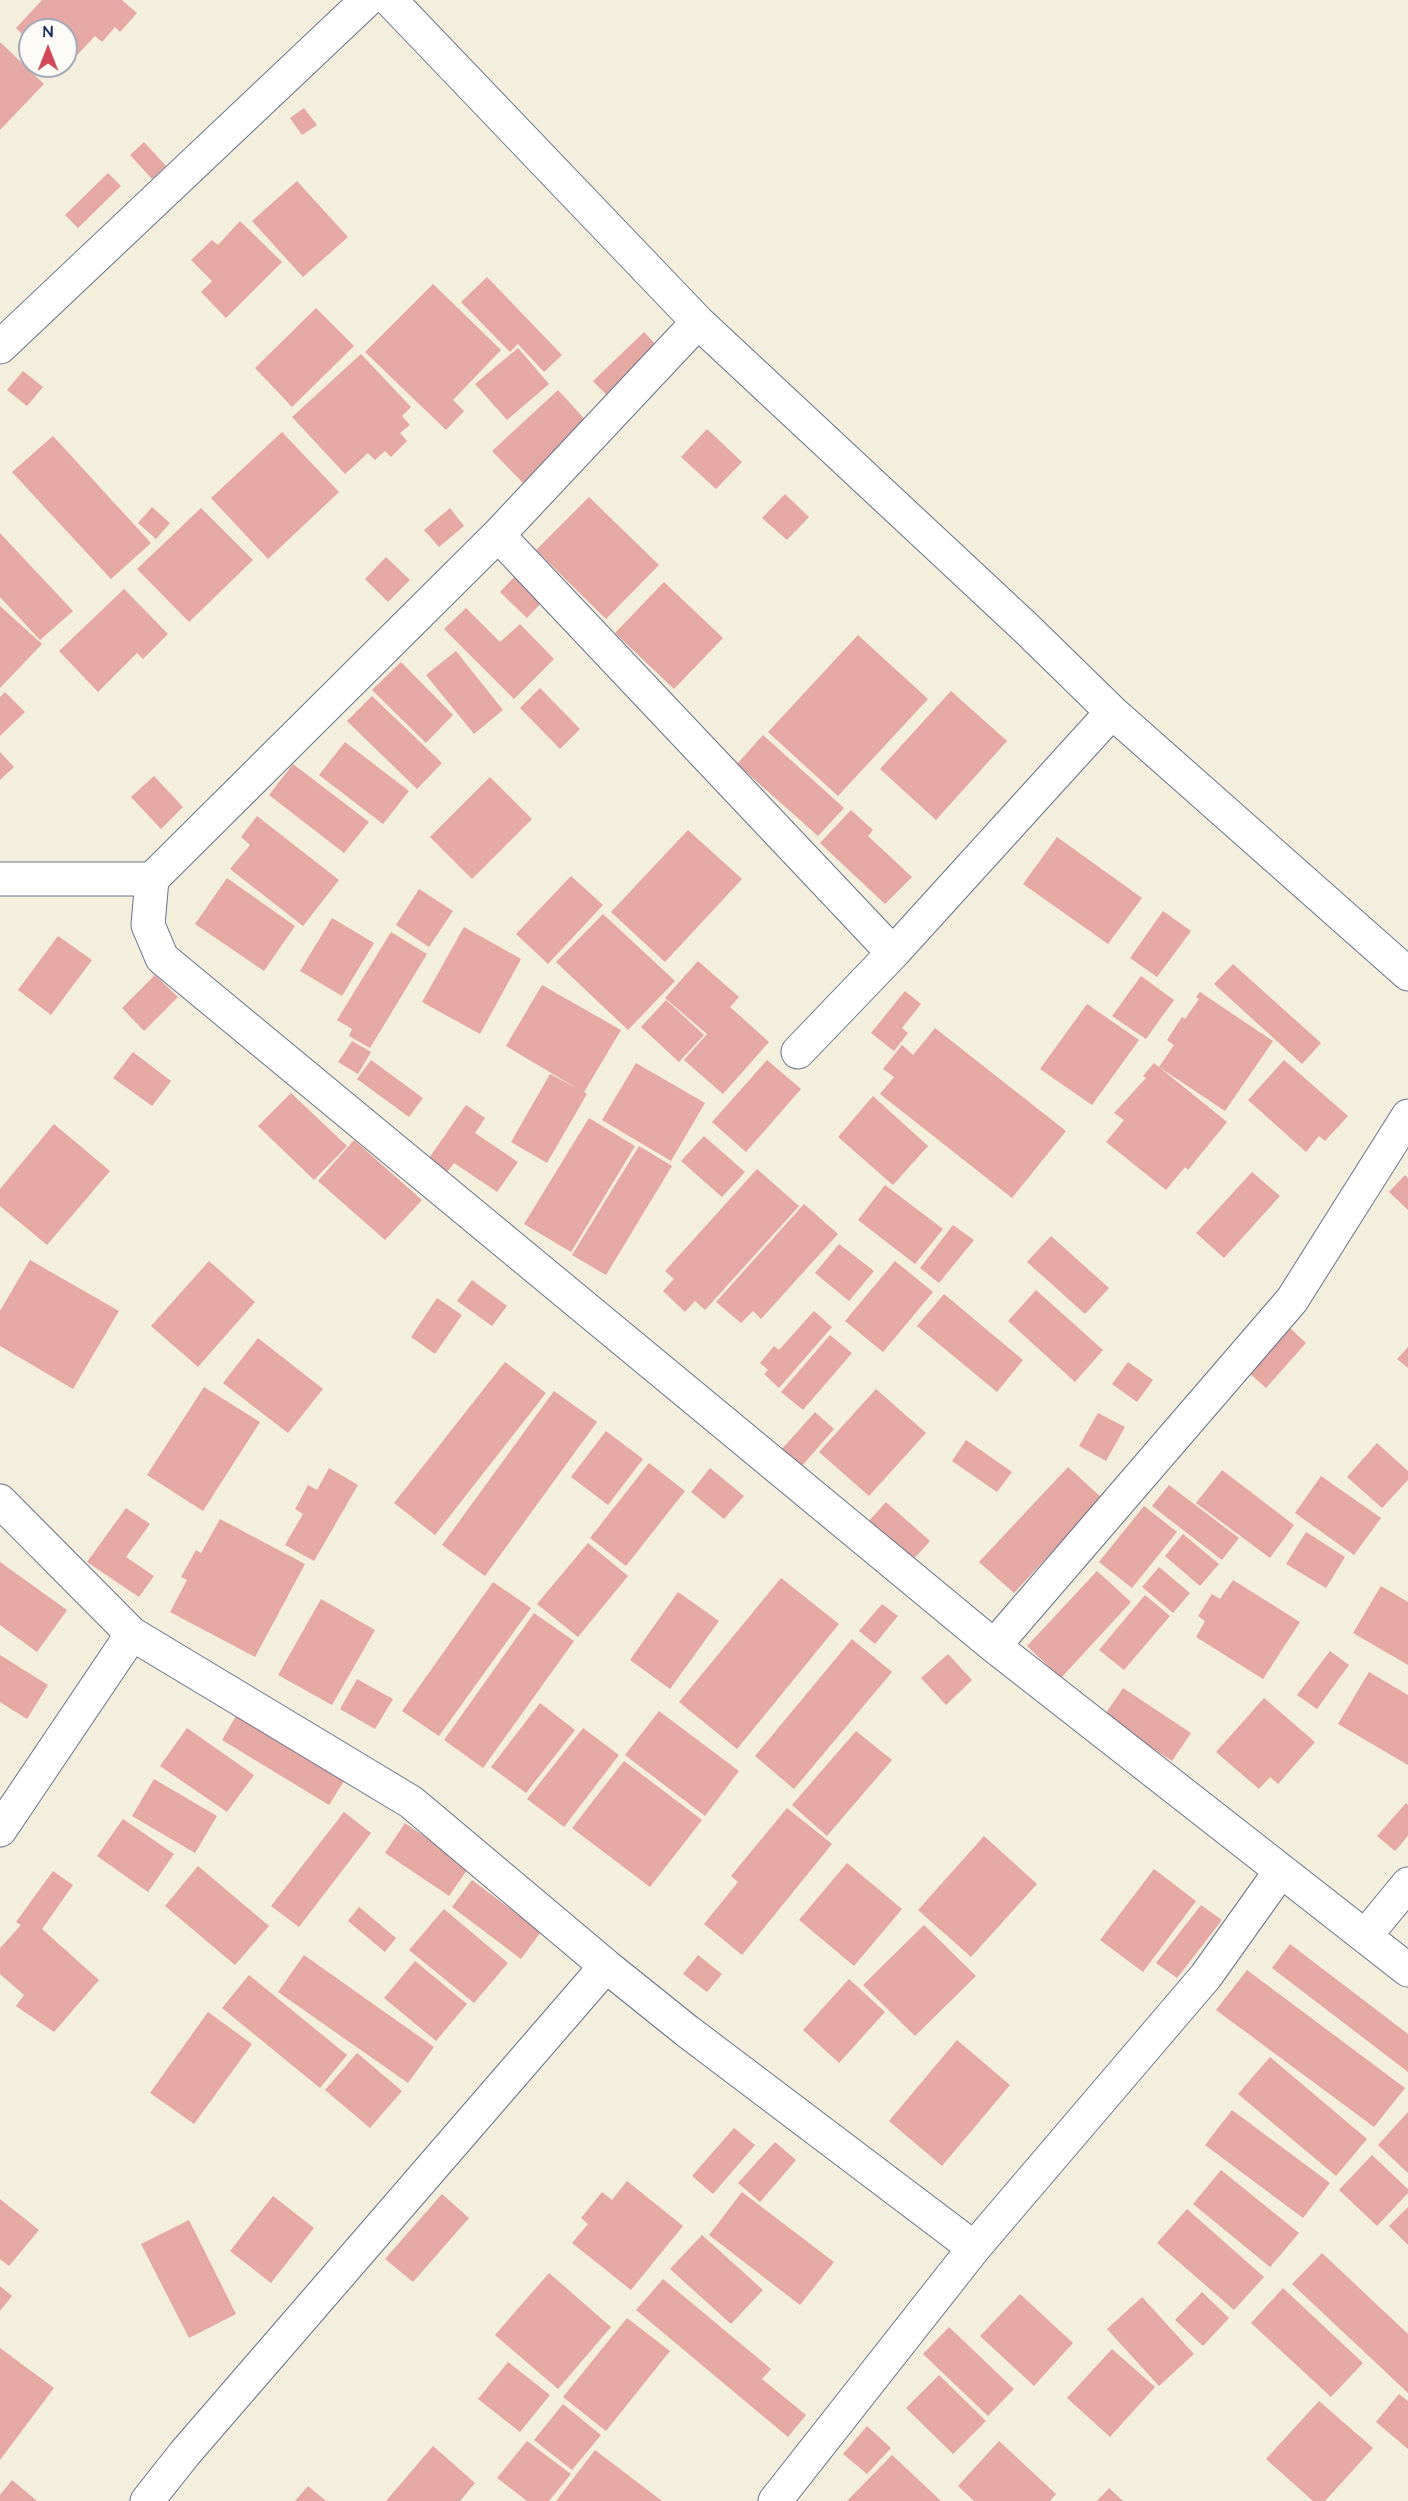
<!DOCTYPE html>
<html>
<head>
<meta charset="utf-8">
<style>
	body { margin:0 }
	#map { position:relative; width:1408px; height:2501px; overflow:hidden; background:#f4efdd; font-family:"Architects Daughter",sans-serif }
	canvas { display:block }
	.north { position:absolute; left:18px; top:18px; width:60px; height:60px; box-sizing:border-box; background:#fdfcf7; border:2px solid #a3aaba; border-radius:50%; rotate:0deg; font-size:16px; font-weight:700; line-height:24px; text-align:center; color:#1b2f5e }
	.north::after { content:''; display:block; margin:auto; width:21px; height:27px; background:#d1495b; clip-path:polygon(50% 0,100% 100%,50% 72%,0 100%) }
</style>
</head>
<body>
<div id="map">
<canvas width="1408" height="2501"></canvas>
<div class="north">N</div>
</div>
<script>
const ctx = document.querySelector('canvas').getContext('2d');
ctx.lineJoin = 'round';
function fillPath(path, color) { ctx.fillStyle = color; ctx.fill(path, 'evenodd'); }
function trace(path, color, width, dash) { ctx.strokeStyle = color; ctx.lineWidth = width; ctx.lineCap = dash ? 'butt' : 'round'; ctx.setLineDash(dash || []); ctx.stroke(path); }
fillPath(new Path2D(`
	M42,0H122L137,13L120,32L115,27L102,42L95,36L62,71L57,66H66V30H30V42L16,28Z
	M0,42L44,84L0,130Z
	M304,108L317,125L302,135L290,118Z
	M144,142L166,166L152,179L130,155Z
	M108,173L121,186L78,228L65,215Z
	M297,181L348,237L303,277L252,221Z
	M240,221L282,262L226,318L201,292L212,281L191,260L212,240L218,245Z
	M487,277L562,355L544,372L518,344L510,352L461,302Z
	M433,284L501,350L453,400L464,411L446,430L365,352Z
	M316,308L354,346L292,407L255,368Z
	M644,332L665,354L614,403L593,381Z
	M518,348L549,384L507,420L475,384Z
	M361,354L411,407L402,416L410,425L400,433L407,441L391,457L385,451L375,460L368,453L345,474L292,417Z
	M23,371L43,387L27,406L7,390Z
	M558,390L591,426L526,486L492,451Z
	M707,429L742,462L716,489L681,457Z
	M282,432L339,492L268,559L211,498Z
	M53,436L151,543L111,579L12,472Z
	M785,494L809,517L787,540L762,518Z
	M589,497L659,565L606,619L536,550Z
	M152,507L170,523L156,539L138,523Z
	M201,508L253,560L189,622L137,569Z
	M450,508L464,526L439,547L424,530Z
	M0,533L73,611L40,640L0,597Z
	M386,557L410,580L388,602L365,579Z
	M516,575L543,601L527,618L500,592Z
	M664,582L723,638L674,689L615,633Z
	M124,589L168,634L143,659L137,653L98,692L59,651Z
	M0,606L42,644L0,688Z
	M466,608L500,642L520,624L554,659L514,699L444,629Z
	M858,635L928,699L838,796L768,732Z
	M456,651L503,710L474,734L426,675Z
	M401,662L453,715L426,743L372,690Z
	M540,688L580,729L560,749L520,708Z
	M951,691L1007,741L936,820L880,769Z
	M5,692L25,712L0,736V697Z
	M372,696L442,763L417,789L347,721Z
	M763,735L844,808L818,836L737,764Z
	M345,742L409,791L383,824L319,775Z
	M0,752L14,767L0,780Z
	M293,764L369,822L344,853L269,795Z
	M154,776L183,807L161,829L131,797Z
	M490,777L532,819L472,879L430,837Z
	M851,810L873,830L868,836L912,877L885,904L820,843Z
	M257,816L339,880L303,926L230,869L250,845L241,837Z
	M688,830L742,879L665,962L611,912Z
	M1057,837L1142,898L1108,944L1023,884Z
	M571,876L603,905L548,964L516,934Z
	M227,878L295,926L264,971L195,924Z
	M419,889L453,911L429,947L396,925Z
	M1163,911L1191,931L1157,977L1130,958Z
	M603,914L675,981L628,1030L556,962Z
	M332,918L374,943L342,996L300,971Z
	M464,927L521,959L480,1034L422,1002Z
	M391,932L427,954L370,1048L349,1036L352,1029L337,1020Z
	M58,936L92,960L51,1015L18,990Z
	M698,961L739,997L730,1007L769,1042L723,1094L684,1060L707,1034L665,998Z
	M1233,964L1321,1043L1302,1064L1214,984Z
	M155,975L178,997L144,1031L122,1008Z
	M1141,976L1174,1000L1146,1039L1112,1016Z
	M542,985L621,1030L584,1092L587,1094L547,1163L511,1142L550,1074L578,1089L506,1046Z
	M905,991L921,1004L902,1028L908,1033L894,1051L871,1033Z
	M1200,992L1273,1041L1225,1111L1159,1067L1174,1045L1167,1040L1182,1017L1185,1019L1199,999L1196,997Z
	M666,1000L704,1035L679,1062L641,1027Z
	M1087,1004L1139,1040L1092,1105L1040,1069Z
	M935,1028L1066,1131L1012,1198L880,1094L894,1077L883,1069L902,1045L913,1055Z
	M352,1041L371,1052L358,1074L338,1062Z
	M133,1052L171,1081L152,1106L113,1078Z
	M371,1060L423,1098L409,1117L357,1079Z
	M767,1060L801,1089L746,1152L712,1122Z
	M1284,1060L1348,1116L1325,1141L1319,1136L1306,1152L1248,1100Z
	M636,1063L705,1103L671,1161L602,1120Z
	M1154,1063L1227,1122L1188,1170L1185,1167L1166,1190L1106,1142L1124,1120L1114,1113L1146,1078L1143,1076Z
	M291,1093L347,1146L314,1180L258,1126Z
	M873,1096L928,1146L893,1185L838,1137Z
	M466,1105L485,1118L475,1133L518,1162L497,1192L454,1163L446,1174L427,1161Z
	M589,1118L635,1146L571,1252L524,1224Z
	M54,1124L110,1171L47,1245L0,1206V1189Z
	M704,1136L745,1172L722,1197L681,1161Z
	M354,1140L422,1200L385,1240L318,1181Z
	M639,1146L672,1166L606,1275L572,1255Z
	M757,1169L799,1206L705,1310L695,1301L685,1312L663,1291L674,1279L665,1271Z
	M1252,1172L1280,1196L1224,1258L1196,1233Z
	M1405,1175L1408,1178V1210L1389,1192Z
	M885,1185L943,1229L915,1264L858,1220Z
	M804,1204L838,1234L761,1319L753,1311L741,1323L716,1302Z
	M953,1225L974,1240L939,1283L920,1268Z
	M1051,1236L1109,1288L1085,1314L1027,1262Z
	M839,1244L874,1271L849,1301L815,1273Z
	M30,1260L119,1311L73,1389L0,1346V1311Z
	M209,1261L255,1302L198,1367L151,1326Z
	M895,1261L933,1292L883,1352L845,1321Z
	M472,1280L507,1306L492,1326L457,1301Z
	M1036,1290L1103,1350L1075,1382L1008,1321Z
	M944,1294L1023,1360L997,1392L917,1326Z
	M437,1298L462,1315L435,1354L411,1337Z
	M814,1311L832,1327L779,1388L764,1374L768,1370L760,1363L774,1346L779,1350Z
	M1289,1327L1306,1343L1266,1388L1248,1372Z
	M830,1335L852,1353L803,1410L781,1392Z
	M258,1338L323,1389L288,1433L223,1383Z
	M1408,1347V1368L1397,1359Z
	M505,1362L546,1393L435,1535L394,1503Z
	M1128,1362L1153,1380L1137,1402L1112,1384Z
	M204,1387L260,1422L203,1511L147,1475Z
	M876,1389L926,1433L869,1496L819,1452Z
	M554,1391L597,1422L485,1576L442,1545Z
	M815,1412L834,1429L801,1467L781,1450Z
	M1098,1413L1125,1427L1106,1461L1079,1446Z
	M606,1431L643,1459L608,1505L571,1477Z
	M966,1440L1012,1472L997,1492L952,1461Z
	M1377,1443L1408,1471V1480L1382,1508L1347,1477Z
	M649,1463L685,1491L626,1566L590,1538Z
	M1068,1467L1102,1498L1014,1593L979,1562Z
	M329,1468L358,1485L314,1561L285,1545L303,1514L295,1509L308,1485L317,1490Z
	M710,1468L744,1496L724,1519L691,1492Z
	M1222,1470L1294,1525L1270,1558L1196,1503Z
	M1321,1476L1381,1518L1354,1555L1295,1513Z
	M1169,1485L1239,1538L1222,1560L1152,1506Z
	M886,1502L930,1541L911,1562L867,1523Z
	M1144,1506L1177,1532L1132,1588L1099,1562Z
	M126,1508L150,1524L126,1557L154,1576L139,1597L87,1562Z
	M220,1519L305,1564L255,1657L170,1612L187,1580L181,1577L196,1550L201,1553Z
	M1306,1532L1345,1557L1326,1588L1286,1564Z
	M1183,1534L1219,1564L1200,1586L1165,1556Z
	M588,1543L628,1576L578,1637L537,1604Z
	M0,1562L67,1610L37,1652L0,1625Z
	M1159,1567L1190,1593L1173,1613L1142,1587Z
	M1097,1571L1131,1602L1061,1678L1027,1646Z
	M781,1578L839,1624L737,1749L679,1702Z
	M1233,1580L1300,1622L1263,1679L1196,1637L1205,1621L1198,1616L1212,1594L1220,1599Z
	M493,1582L531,1608L439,1736L402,1711Z
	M1381,1586L1408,1602V1665L1353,1633Z
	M678,1592L719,1621L670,1689L630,1660Z
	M1145,1595L1170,1616L1124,1670L1099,1650Z
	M321,1599L375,1630L332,1705L278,1675Z
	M882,1604L898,1616L875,1644L859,1631Z
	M534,1613L574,1641L483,1768L444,1740Z
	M852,1639L892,1672L794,1789L755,1756Z
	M1330,1651L1349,1665L1317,1709L1297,1695Z
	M948,1654L972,1680L946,1705L921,1678Z
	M0,1655L48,1685L27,1719L0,1702Z
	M1369,1672L1408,1695V1765L1338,1724Z
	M357,1679L393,1699L375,1729L340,1709Z
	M1123,1688L1191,1733L1172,1761L1104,1716Z
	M1264,1698L1315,1742L1278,1784L1270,1777L1259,1789L1216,1752Z
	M540,1703L575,1730L526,1793L491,1767Z
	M659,1711L739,1771L705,1816L625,1755Z
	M236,1716L344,1781L329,1805L222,1740Z
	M187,1728L254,1775L227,1812L160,1766Z
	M583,1728L619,1755L564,1827L527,1799Z
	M856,1731L892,1760L827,1836L792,1805Z
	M624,1761L702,1820L650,1887L572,1828Z
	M154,1779L217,1816L195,1853L132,1816Z
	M1406,1803L1408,1805V1836L1395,1851L1377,1836Z
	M787,1808L832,1844L742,1955L704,1924L738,1882L731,1876Z
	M344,1812L371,1833L299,1927L271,1906Z
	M123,1819L174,1854L148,1892L97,1856Z
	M405,1823L469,1867L449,1896L385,1853Z
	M984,1836L1037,1884L971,1957L918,1910Z
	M847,1863L902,1909L854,1966L799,1920Z
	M198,1866L269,1926L235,1965L165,1906Z
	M1154,1869L1196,1901L1143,1972L1100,1940Z
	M53,1871L73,1885L42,1929L99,1980L54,2032L16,2006L24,1995L0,1974V1948L21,1925L16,1922Z
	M472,1880L541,1932L521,1959L452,1907Z
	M1201,1905L1222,1920L1177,1978L1156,1963Z
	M359,1907L396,1938L385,1952L348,1921Z
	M444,1909L508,1963L474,2003L409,1950Z
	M924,1925L976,1976L915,2036L863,1985Z
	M1290,1944L1408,2034V2072L1272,1968Z
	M304,1955L434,2047L408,2083L278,1992Z
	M698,1955L722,1974L707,1992L683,1974Z
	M415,1961L467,2004L436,2041L384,1998Z
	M1247,1970L1405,2088L1374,2127L1216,2010Z
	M249,1975L347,2055L320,2088L222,2008Z
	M849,1979L885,2012L839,2063L803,2030Z
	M208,2012L252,2044L194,2124L150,2093Z
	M957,2040L1010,2085L942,2166L889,2121Z
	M357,2053L402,2091L370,2128L325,2090Z
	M1270,2057L1367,2139L1336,2176L1238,2094Z
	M1232,2110L1330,2183L1303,2218L1205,2145Z
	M1408,2112V2173L1378,2145Z
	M734,2128L755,2145L713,2194L692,2176Z
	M775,2142L796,2160L760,2202L738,2183Z
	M1372,2155L1408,2189V2193L1377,2226L1339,2190Z
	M1221,2170L1299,2233L1270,2267L1193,2204Z
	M627,2181L683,2226L631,2290L572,2243L588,2224L581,2218L602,2192L612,2200Z
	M742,2192L834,2262L800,2305L709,2235Z
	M442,2194L469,2218L413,2282L385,2259Z
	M273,2196L314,2228L271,2283L230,2251Z
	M0,2199L39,2230L9,2266L0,2259Z
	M1408,2207V2245L1389,2226Z
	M1187,2209L1264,2277L1234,2310L1157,2243Z
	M189,2220L236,2314L189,2338L141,2244Z
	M702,2235L763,2290L731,2324L670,2269Z
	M1322,2253L1408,2334V2393L1292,2284Z
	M549,2273L611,2327L558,2389L495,2335Z
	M663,2279L771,2369L762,2379L806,2415L788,2437L636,2310Z
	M0,2286L12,2296L0,2311Z
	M1283,2288L1363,2363L1331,2397L1251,2323Z
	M1202,2292L1229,2318L1203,2346L1175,2320Z
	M1020,2294L1073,2343L1034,2386L980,2336Z
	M1142,2297L1194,2354L1159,2386L1107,2329Z
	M627,2318L670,2351L606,2431L563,2397Z
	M949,2327L1014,2389L988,2416L923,2354Z
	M0,2348L54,2388L0,2460Z
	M1112,2349L1155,2387L1110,2437L1067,2398Z
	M508,2362L550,2395L520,2432L478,2399Z
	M939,2375L986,2421L953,2454L906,2408Z
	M1399,2394L1408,2401V2449L1376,2422Z
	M1319,2401L1373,2448L1325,2501H1313L1266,2459Z
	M563,2404L601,2435L572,2470L534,2440Z
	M867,2426L891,2448L867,2474L843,2454Z
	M527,2441L571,2474L549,2501H527L497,2478Z
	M999,2441L1056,2494L1050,2501H974L958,2486Z
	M433,2446L475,2483L460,2501H386Z
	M595,2450L662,2501H556Z
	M892,2455L941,2501H847Z
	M12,2480L37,2501H0V2495Z
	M308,2486L326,2501H295Z
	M1109,2488L1123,2501H1097Z`), '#e5a8a2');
const minor = new Path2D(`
	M390,0L698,322L1026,628L1112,712L1408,974
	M698,322L498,535L152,879L148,925L162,958L994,1646L1408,1970
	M0,347L367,0
	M498,535L893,953
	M0,879H152
	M798,1052L893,953L1112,712
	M0,1501L132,1634L411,1802L606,1966L687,2031L974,2248
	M994,1646L1292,1300L1408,1116
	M0,1830L132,1634
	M1366,1935L1408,1884
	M147,2501L185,2453L606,1966
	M775,2501L974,2248L1206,1976L1280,1872`);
trace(minor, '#67728a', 35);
trace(minor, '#fff', 33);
</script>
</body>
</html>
